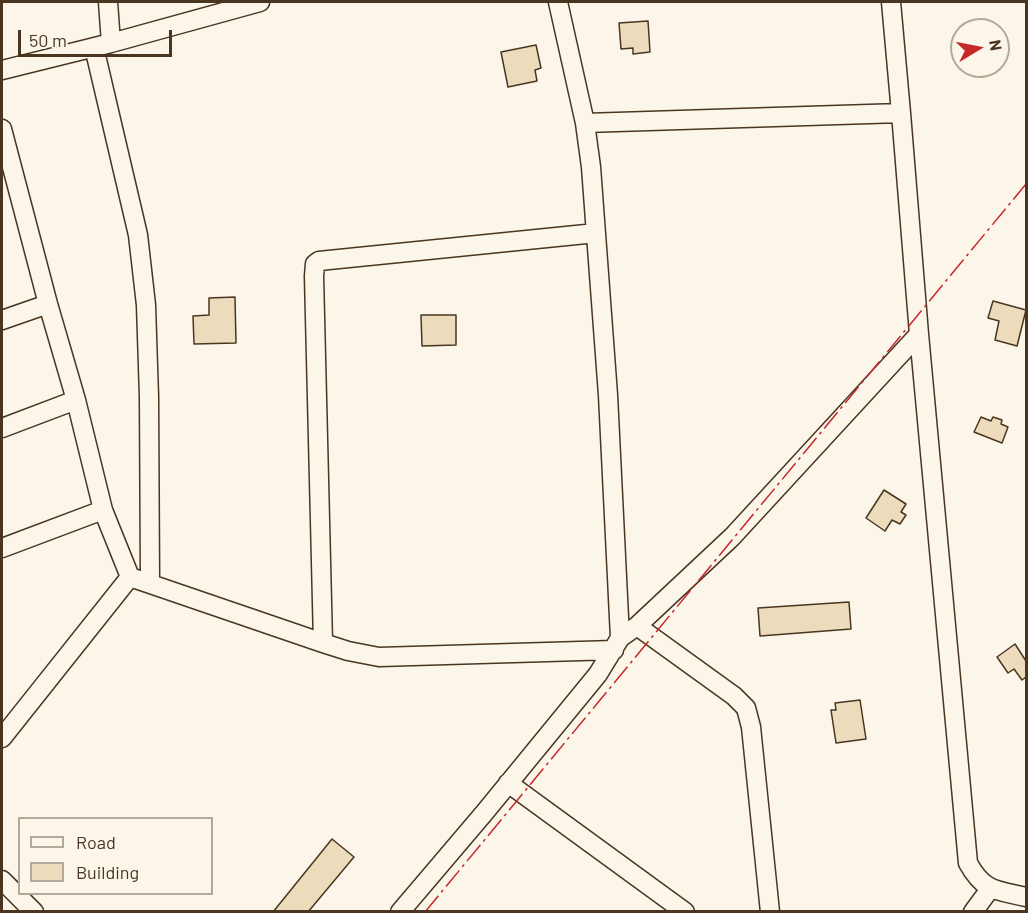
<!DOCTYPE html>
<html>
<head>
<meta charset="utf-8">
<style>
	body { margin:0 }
	#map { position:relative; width:1028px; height:913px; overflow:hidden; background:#fbf6e9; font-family:Barlow,sans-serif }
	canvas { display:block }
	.frame { position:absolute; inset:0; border:3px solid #4a3520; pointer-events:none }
	.legend { position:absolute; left:18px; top:817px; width:195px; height:78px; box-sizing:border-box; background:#fbf6e9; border:2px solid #b4a999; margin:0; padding:8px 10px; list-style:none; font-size:18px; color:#4a3520 }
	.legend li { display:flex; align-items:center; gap:12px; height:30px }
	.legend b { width:30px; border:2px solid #b4a999 }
	.north { position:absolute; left:950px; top:18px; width:60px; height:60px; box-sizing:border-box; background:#fbf6e9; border:2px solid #b4a999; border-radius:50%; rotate:80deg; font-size:16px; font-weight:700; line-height:24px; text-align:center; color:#4a3520 }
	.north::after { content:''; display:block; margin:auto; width:21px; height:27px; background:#c62828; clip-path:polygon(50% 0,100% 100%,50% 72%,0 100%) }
	.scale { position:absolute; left:18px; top:30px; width:154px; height:27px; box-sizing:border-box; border:3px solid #4a3520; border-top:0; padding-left:8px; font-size:18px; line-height:21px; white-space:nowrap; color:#4a3520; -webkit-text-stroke:4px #fbf6e9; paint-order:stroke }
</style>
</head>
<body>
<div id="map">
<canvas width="1028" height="913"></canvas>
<div class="frame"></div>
<ul class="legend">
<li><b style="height:8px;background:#fbf6e9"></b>Road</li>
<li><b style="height:16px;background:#ecdcbc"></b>Building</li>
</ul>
<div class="north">N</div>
<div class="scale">50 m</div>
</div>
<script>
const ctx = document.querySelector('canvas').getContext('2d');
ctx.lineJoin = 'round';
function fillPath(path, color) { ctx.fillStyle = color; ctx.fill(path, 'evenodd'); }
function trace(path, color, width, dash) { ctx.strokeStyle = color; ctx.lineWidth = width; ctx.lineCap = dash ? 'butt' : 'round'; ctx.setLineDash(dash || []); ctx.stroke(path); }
const building = new Path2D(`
	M648,21L650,52L633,54V48L621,49L619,23Z
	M536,45L541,68L535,70L537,81L508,87L501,52Z
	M235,297L236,343L194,344L193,316L209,315V298Z
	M993,301L1026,310L1017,346L995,340L999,321L988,318Z
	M421,315H456V345L422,346Z
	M981,417L991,421L993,417L1002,420L1001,424L1008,427L1002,443L974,432Z
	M884,490L906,504L901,512L906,515L900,524L892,520L885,531L866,518Z
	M849,602L851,629L760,636L758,608Z
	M1015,644L1026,661V677L1022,680L1014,669L1008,673L997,657Z
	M860,700L866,739L836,743L831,710H836L835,703Z
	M332,839L354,857L308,912H273Z`);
fillPath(building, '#ecdcbc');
trace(building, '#4a3520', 1.5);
const street = new Path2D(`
	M108,2L111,43
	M891,2L901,113L919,334L968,863C984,892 996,890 1026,897
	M94,47L138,235L146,305L149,397L150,583
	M2,70L111,43L260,2
	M585,123L901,113
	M2,129L48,304L76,400L103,510L130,577L323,643L348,651L379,657L614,650
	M2,320L48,304
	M2,428L76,400
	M2,548L103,510
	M637,626L734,696L746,708L751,727L770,912
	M620,638L637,626L732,537L919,334
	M323,643L314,276L315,264L319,261L596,233
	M2,738L130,577
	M508,783L685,912
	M2,880L34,912
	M400,912L485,812L598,674L620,638L608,395L591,167L585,123L558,2
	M973,912L990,889`);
trace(street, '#4a3520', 21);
trace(street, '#fbf6e9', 18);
trace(new Path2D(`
	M425,912L1026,184`), '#c62828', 1.5, [21, 4.5, 3, 4.5]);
</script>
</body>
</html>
